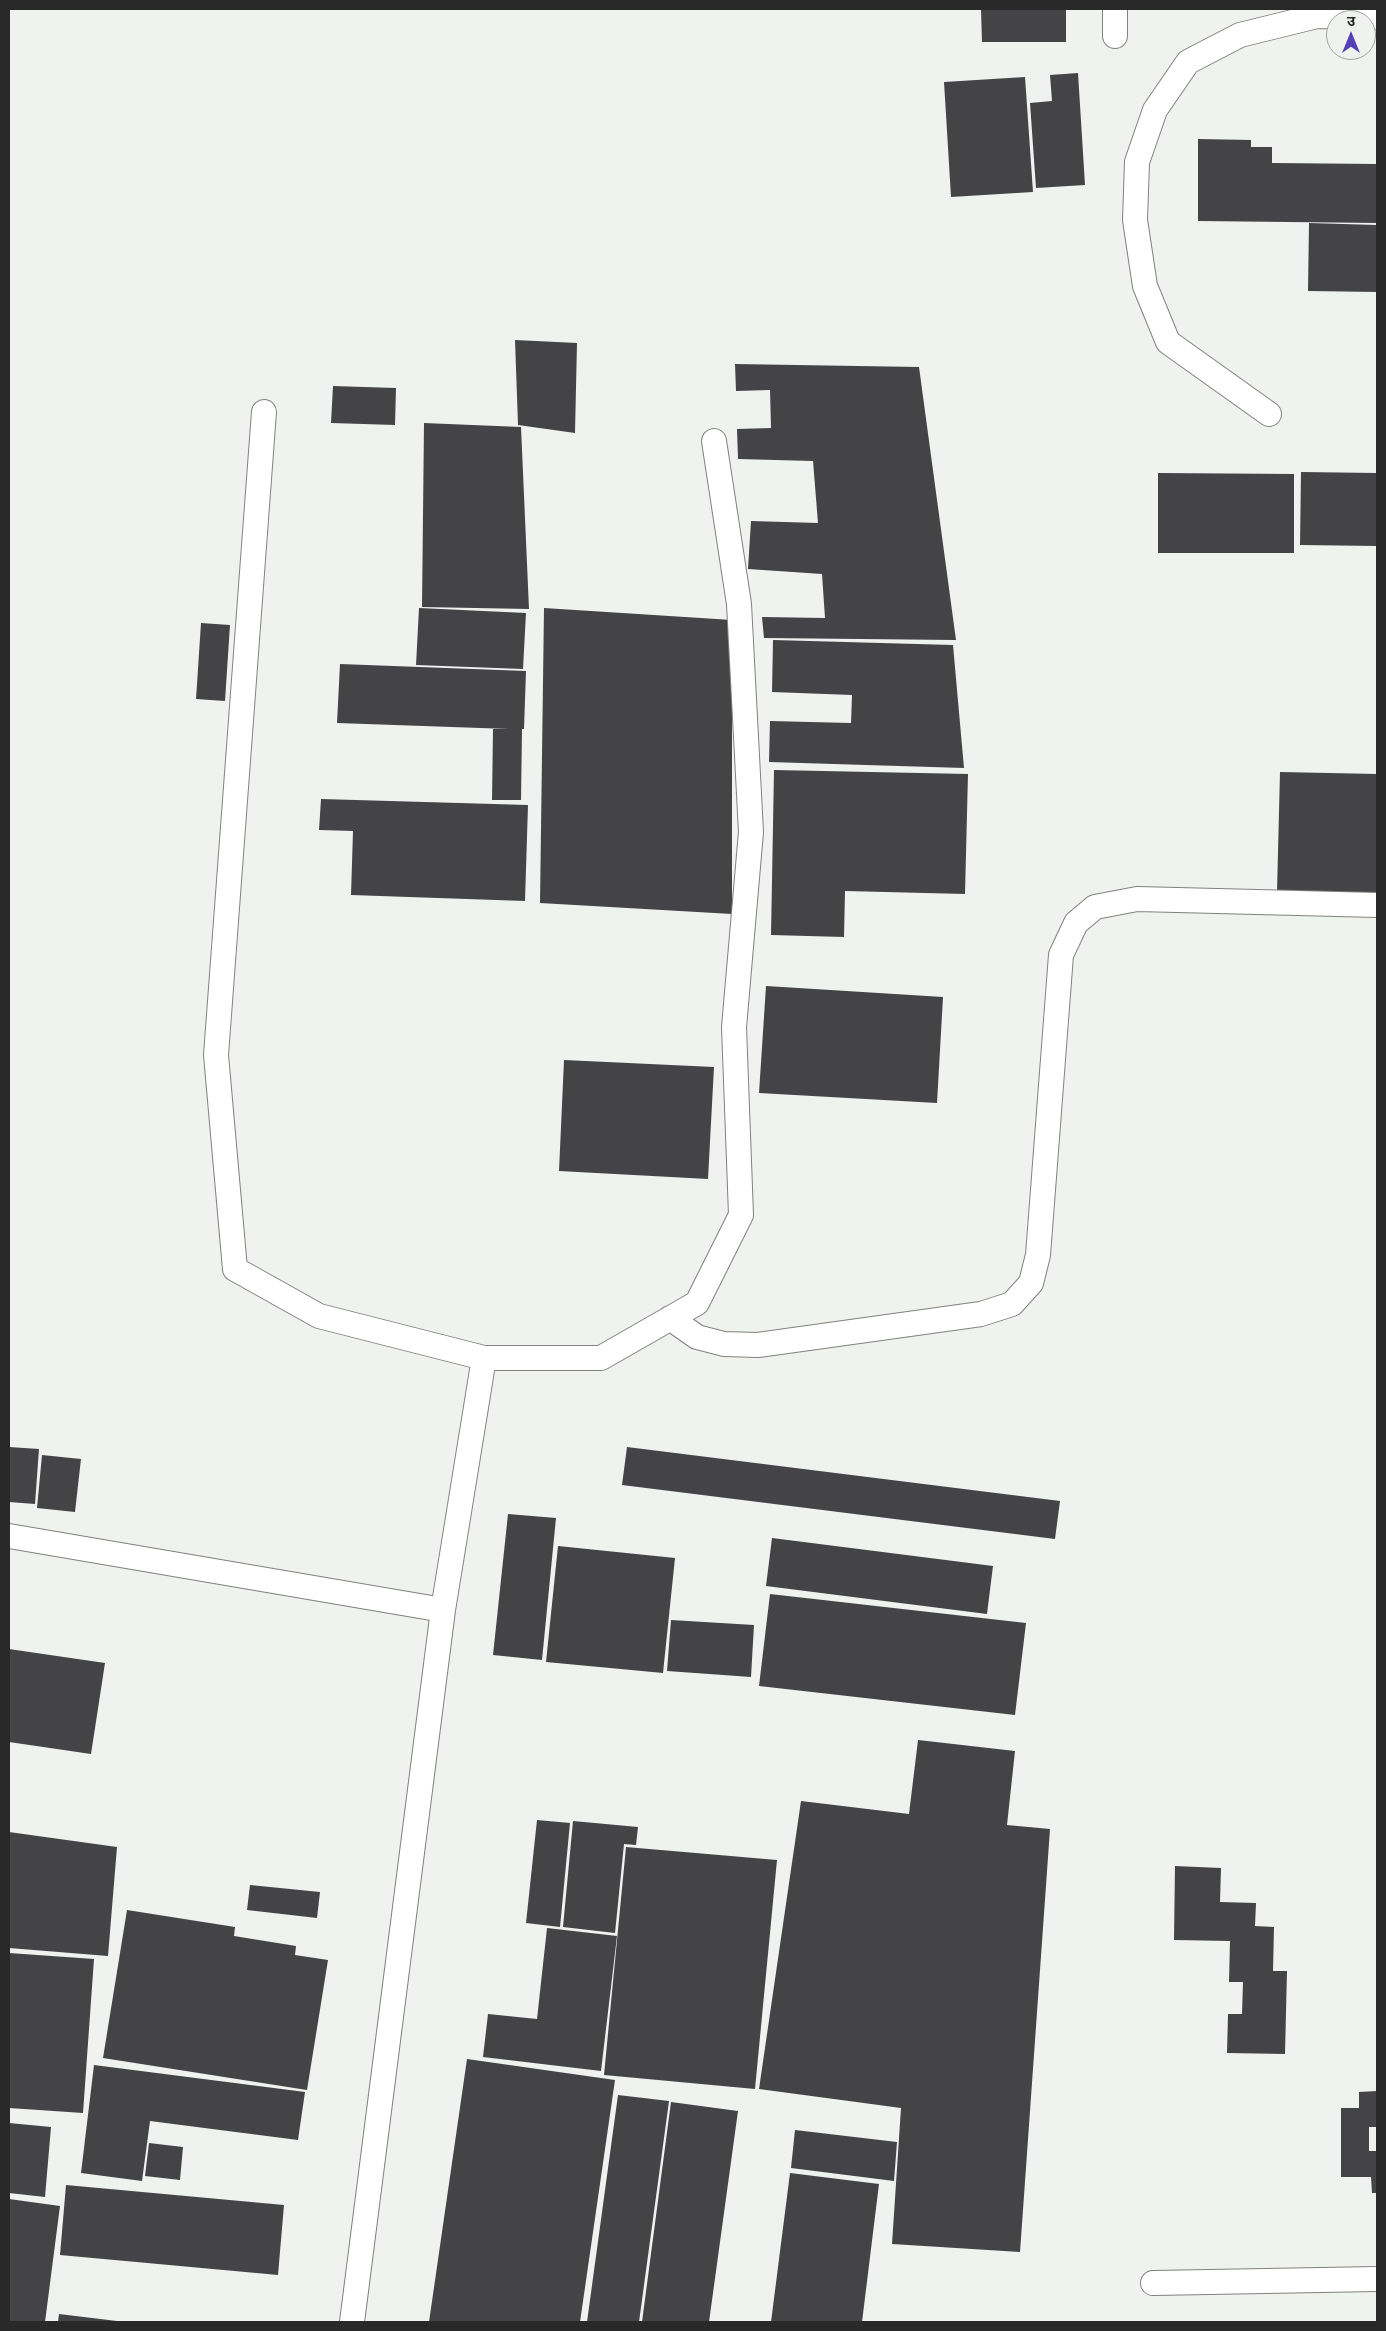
<!DOCTYPE html>
<html>
<head>
<meta charset="utf-8">
<style>
	body { margin:0 }
	#map { position:relative; width:1386px; height:2331px; overflow:hidden; background:#f0f2ef; font-family:"Golos Text","Noto Sans Devanagari",sans-serif }
	canvas { display:block }
	.frame { position:absolute; inset:0; border:10px solid #282928; pointer-events:none }
	.north { position:absolute; left:1326px; top:10px; width:50px; height:50px; box-sizing:border-box; background:#f0f2ef; border:1px solid #a0a29f; border-radius:50%; rotate:0deg; font-size:14px; font-weight:700; line-height:20px; text-align:center; color:#282928 }
	.north::after { content:''; display:block; margin:auto; width:18px; height:22px; background:#5540b8; clip-path:polygon(50% 0,100% 100%,50% 72%,0 100%) }
</style>
</head>
<body>
<div id="map">
<canvas width="1386" height="2331"></canvas>
<div class="frame"></div>
<div class="north">उ</div>
</div>
<script>
const ctx = document.querySelector('canvas').getContext('2d');
ctx.lineJoin = 'round';
function fillPath(path, color) { ctx.fillStyle = color; ctx.fill(path, 'evenodd'); }
function trace(path, color, width, dash) { ctx.strokeStyle = color; ctx.lineWidth = width; ctx.lineCap = dash ? 'butt' : 'round'; ctx.setLineDash(dash || []); ctx.stroke(path); }
fillPath(new Path2D(`
	M981,9H1066V42H982Z
	M1078,73L1085,185L1036,188L1030,103L1052,101L1050,75Z
	M1025,77L1033,192L951,197L944,82Z
	M1198,139L1251,140V147H1272V163L1377,164V223L1198,221Z
	M1309,223L1377,225V292L1308,291Z
	M515,340L577,343L575,433L518,425Z
	M735,364L919,367L956,640L764,638L762,617L825,618L822,574L748,569L751,521L818,523L813,461L738,459L737,429L771,428L770,390L736,391Z
	M333,386L396,388L395,425L331,423Z
	M424,423L521,427L529,609L422,607Z
	M1301,472L1377,473V546L1300,545Z
	M1158,473L1294,474V553H1158Z
	M419,608L526,613L523,669L416,665Z
	M544,608L732,620V914L540,903Z
	M201,623L230,625L225,701L196,699Z
	M773,640L953,645L964,768L769,762L770,721L851,723L852,695L772,692Z
	M340,664L526,671L524,729H522L521,800H492L493,729H509L337,723Z
	M774,770L968,774L965,894L845,891L844,937L771,935Z
	M1280,772L1377,774V895L1277,892Z
	M321,799L528,805L525,901L351,895L353,831L319,830Z
	M766,986L943,997L937,1103L759,1093Z
	M564,1060L714,1067L708,1179L559,1171Z
	M9,1447L39,1449L35,1504L9,1502Z
	M627,1447L1060,1501L1055,1539L622,1485Z
	M42,1455L81,1459L75,1512L37,1508Z
	M508,1514L556,1518L542,1660L493,1655Z
	M772,1538L993,1566L987,1614L766,1586Z
	M558,1546L675,1558L663,1673L546,1662Z
	M770,1594L1026,1623L1015,1715L759,1686Z
	M671,1620L754,1625L751,1677L667,1671Z
	M9,1649L105,1663L91,1754L9,1742Z
	M918,1740L1015,1751L1007,1825L1050,1829L1020,2252L892,2244L901,2108L759,2089L801,1801L909,1814Z
	M537,1820L570,1823L560,1927L526,1923Z
	M573,1821L638,1827L636,1845L624,1844L615,1933L563,1927Z
	M9,1832L117,1847L108,1956L9,1948Z
	M626,1847L777,1860L755,2089L604,2075Z
	M1175,1866L1221,1868L1220,1902L1256,1903L1255,1926L1274,1927L1273,1971H1287L1285,2054L1227,2053L1228,2014H1242L1243,1982H1229L1230,1941L1174,1940Z
	M250,1885L320,1892L317,1918L247,1910Z
	M127,1910L235,1927L234,1936L296,1946L295,1955L328,1960L307,2090L103,2058Z
	M547,1928L617,1936L601,2071L483,2057L488,2014L537,2019Z
	M9,1953L94,1959L83,2113L9,2108Z
	M467,2059L615,2080L580,2322H429Z
	M94,2065L305,2092L298,2140L150,2121L142,2181L81,2173Z
	M1377,2091V2127H1369V2151H1377V2193H1372L1371,2177H1341V2108H1359V2092Z
	M618,2095L669,2101L639,2322H587Z
	M671,2102L738,2111L709,2322H642Z
	M9,2123L51,2127L45,2197L9,2193Z
	M795,2130L897,2142L894,2181L791,2168Z
	M149,2143L183,2147L180,2180L145,2176Z
	M790,2173L879,2184L862,2322H771Z
	M66,2185L284,2205L278,2275L60,2255Z
	M9,2199L60,2206L45,2322H9Z
	M59,2314L117,2321V2322H58Z`), '#444447');
const lane = new Path2D(`
	M1115,36V9
	M264,412L216,1055L235,1269L319,1316L484,1358L443,1610L352,2322
	M1269,414L1168,342L1145,286L1135,220L1137,162L1155,110L1188,62L1240,35L1317,16L1377,17
	M670,1318L697,1337L724,1344L758,1345L981,1314L1012,1304L1031,1283L1038,1255L1061,955L1076,923L1095,907L1137,899L1377,905
	M484,1358H601L697,1303L741,1215L734,1027L751,832L739,604L714,441
	M9,1536L443,1610
	M1153,2283L1377,2279`);
trace(lane, '#80827f', 26);
trace(lane, '#fff', 24);
</script>
</body>
</html>
